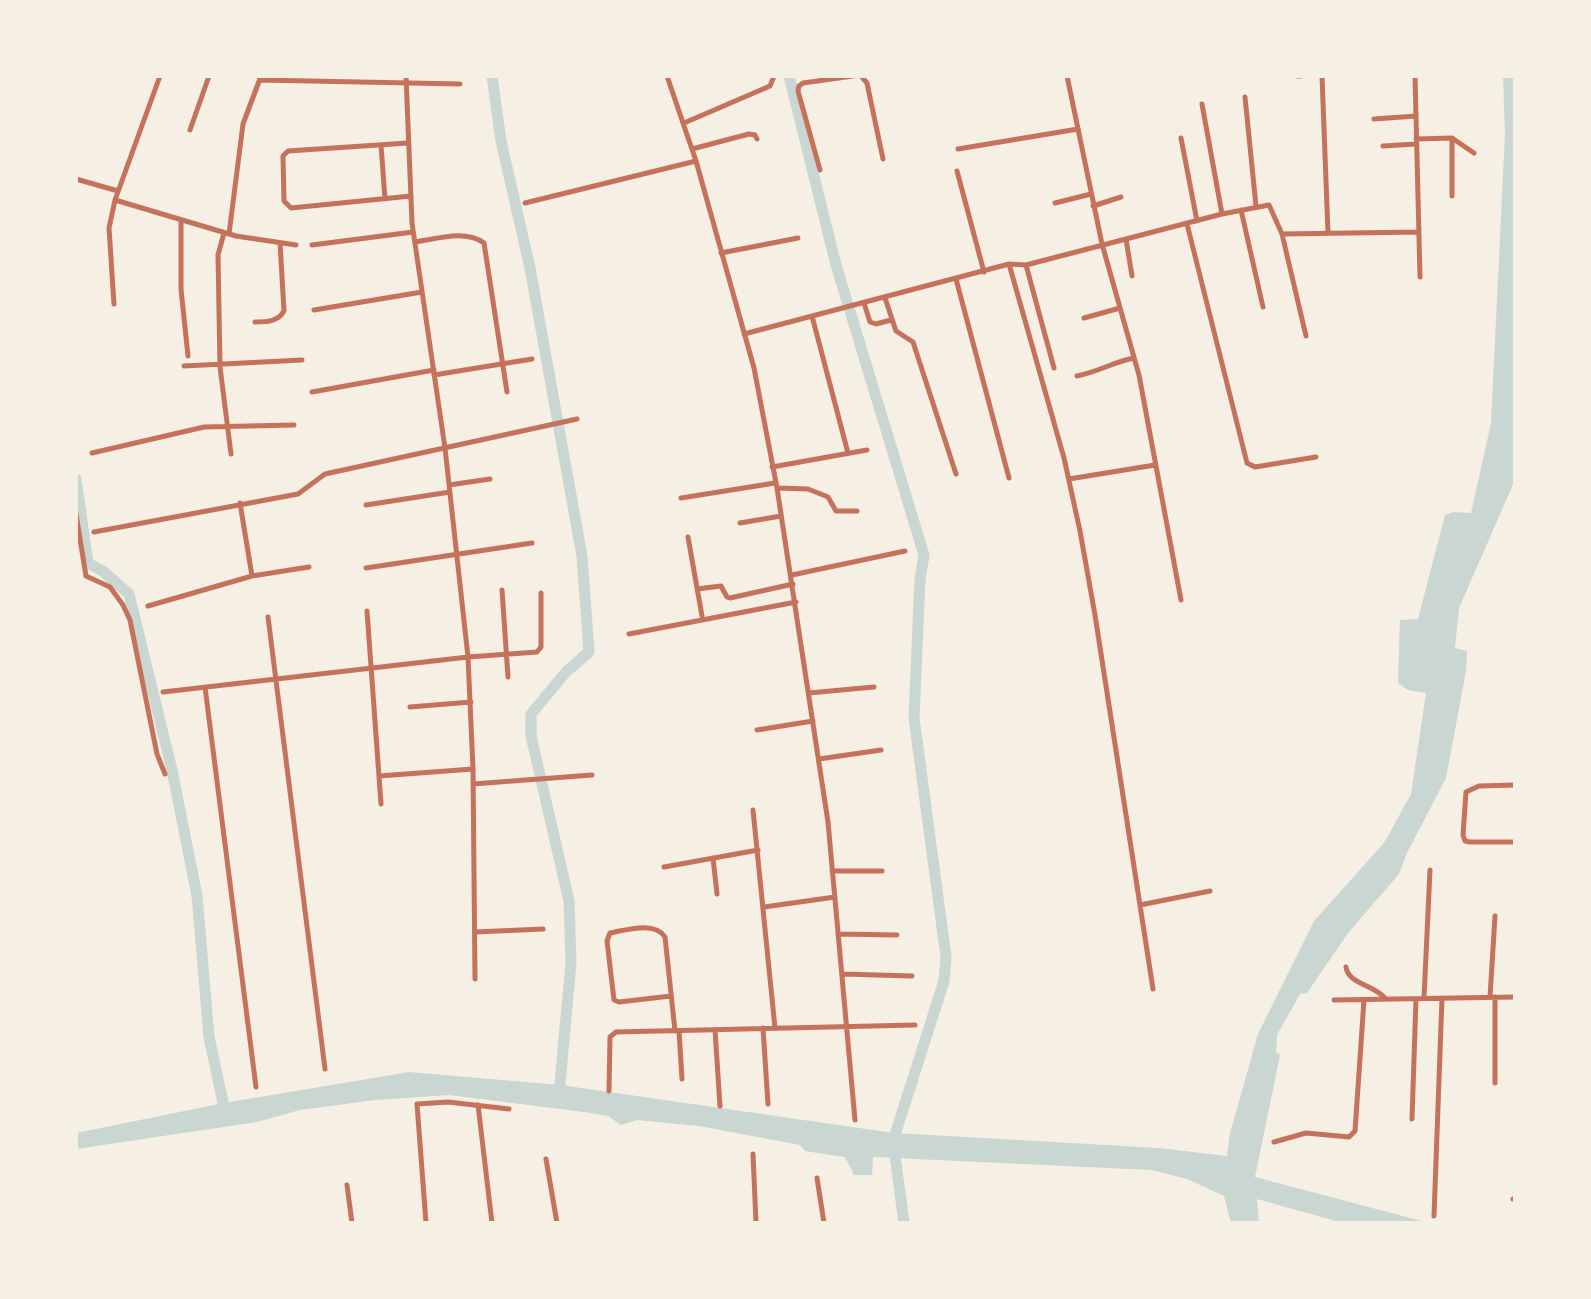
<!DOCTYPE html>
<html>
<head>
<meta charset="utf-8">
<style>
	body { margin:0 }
	#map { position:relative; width:1591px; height:1299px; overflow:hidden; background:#f6efe4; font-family:"Golos Text",sans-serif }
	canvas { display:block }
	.frame { position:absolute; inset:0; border:78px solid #f6efe4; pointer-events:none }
</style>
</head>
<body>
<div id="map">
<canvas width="1591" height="1299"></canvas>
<div class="frame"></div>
</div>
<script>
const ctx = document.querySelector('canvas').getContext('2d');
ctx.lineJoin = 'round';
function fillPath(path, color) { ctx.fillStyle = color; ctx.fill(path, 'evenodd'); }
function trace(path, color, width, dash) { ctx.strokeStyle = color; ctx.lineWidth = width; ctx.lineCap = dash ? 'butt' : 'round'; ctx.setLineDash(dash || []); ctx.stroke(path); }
fillPath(new Path2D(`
	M1503,76H1515V480L1459,608L1455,648L1467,651L1466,671L1446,778L1407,853L1399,874L1348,933L1307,993L1300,994L1277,1035L1276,1052L1280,1055L1255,1177L1429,1223H1343L1257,1199L1259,1223H1231L1224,1196L1187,1179L1151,1170L873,1157L872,1175H854L845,1157L805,1151L800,1145L699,1126L637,1120L621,1125L608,1116L584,1112L449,1095L375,1100L300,1110L257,1122L76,1149V1133L224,1103L409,1072L560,1085L894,1133L1159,1148L1227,1156L1230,1133L1258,1034L1314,921L1384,843L1411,794L1426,693L1408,690L1398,683L1400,620L1418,619L1445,515L1453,512L1471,513L1491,423L1505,134Z`), '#c9d6d2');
trace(new Path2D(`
	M492,76L501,141L530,268L582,556L589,652L566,672L531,714V736L569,901L571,963L559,1094
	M789,76L836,265L924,555L920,579L914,718L946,957L944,981L893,1141L904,1223
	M76,479L88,563L104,572L129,594L172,770L197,896L209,1037L225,1112`), '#c9d6d2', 11);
trace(new Path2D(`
	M406,76L412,223L445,448L468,657L473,769L475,979
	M667,76L696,161L754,368L777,488L828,822L855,1120
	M861,76L867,83L883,159
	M1067,76L1102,244L1139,375L1181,600
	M1297,76H1301
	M1322,76L1328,233
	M1415,76L1420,277
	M260,80L460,84
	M1245,97L1256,206
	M1202,104L1222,214
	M1374,119L1416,116
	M684,123L770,86L774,76
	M190,130L209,76
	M1181,138L1197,221
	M1416,139L1452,138
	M408,143L288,151L283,156L284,201L291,208L411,196
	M381,145L385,199
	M1383,146L1416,144
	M692,149L749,134L755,135L757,139
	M958,149L1078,129
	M820,170L798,91L799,86L803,83L853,76
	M957,171L984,272
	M76,179L118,191
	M1452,196V138L1474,153
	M115,200L236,236L296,245
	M525,203L696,161
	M1055,203L1091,194
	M1093,206L1121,197
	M1241,210L1263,307
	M181,220V289L188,356
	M1187,224L1247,463L1255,467L1316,457
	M224,233L218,255L220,367L231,454
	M229,234L243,124L261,76
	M1282,234L1418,232
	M1126,239L1132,276
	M415,242C437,239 465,229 484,243L507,392
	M312,245L413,232
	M721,253L798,238
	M1009,264L1064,458L1080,531L1095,615L1153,989
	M1026,265L1054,368
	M956,279L1009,478
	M885,298L896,331L913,342L956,474
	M864,303L870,322L876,324L891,320
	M114,304L109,228L115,200L160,76
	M314,310L422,292
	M812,316L848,453
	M1084,318L1120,308
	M255,322C266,322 278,322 284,311L280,243
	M744,334L1009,264L1026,265L1222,214L1269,205L1282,234L1306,336
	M184,366L302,360
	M434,375L532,359
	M1077,376C1098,372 1113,362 1134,358
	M312,392L434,370
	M92,453L204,427L294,425
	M772,467L867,450
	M1069,479L1155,465
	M449,485L490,479
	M777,488L808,489L828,497L836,511H857
	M681,498L775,483
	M240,503L252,576
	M366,505L450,492
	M76,514L86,576L110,587L123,605L130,620L157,754L165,774
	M740,523L781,516
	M94,532L298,494L325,474L577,419
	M688,537L702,616
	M366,568L532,543
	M792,575L905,551
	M697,589L721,586L727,597L730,598L793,584
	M502,590L508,677
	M148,606L252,576L309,567
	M367,611L381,804
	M268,617L325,1069
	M629,634L796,602
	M205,687L256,1087
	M163,692L468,657L537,652L541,647V593
	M809,693L874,687
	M410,707L471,702
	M757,730L813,721
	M819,759L881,750
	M379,776L473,769
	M473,784L592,775
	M1515,785L1479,786L1466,792L1463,835L1465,841L1470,842H1515
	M753,810L775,1028
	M713,858L717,894
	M664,867L758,850
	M832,871H882
	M1140,905L1210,891
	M764,907L835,897
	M475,932L543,929
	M838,934L897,935
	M1346,967C1348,984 1374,985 1385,998
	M842,974L912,976
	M671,996L619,1002L614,1000L607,941L610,933C626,930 655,921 665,937L675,1031
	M1490,997L1495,916
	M1495,997V1083
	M1424,998L1430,870
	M1334,1000L1515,997
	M763,1028L768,1104
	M715,1030L720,1106
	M679,1031L682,1079
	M609,1091L610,1037L616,1032L915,1025
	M478,1105L492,1223
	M1412,1119L1416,999
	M1274,1142L1306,1133L1349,1137L1355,1131L1364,1000
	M753,1154L756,1223
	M546,1159L557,1223
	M817,1178L824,1223
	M347,1185L352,1223
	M1513,1199H1515
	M1434,1216L1442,998
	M426,1223L417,1104L448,1102L509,1109`), '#c5725c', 5);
</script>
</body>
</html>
